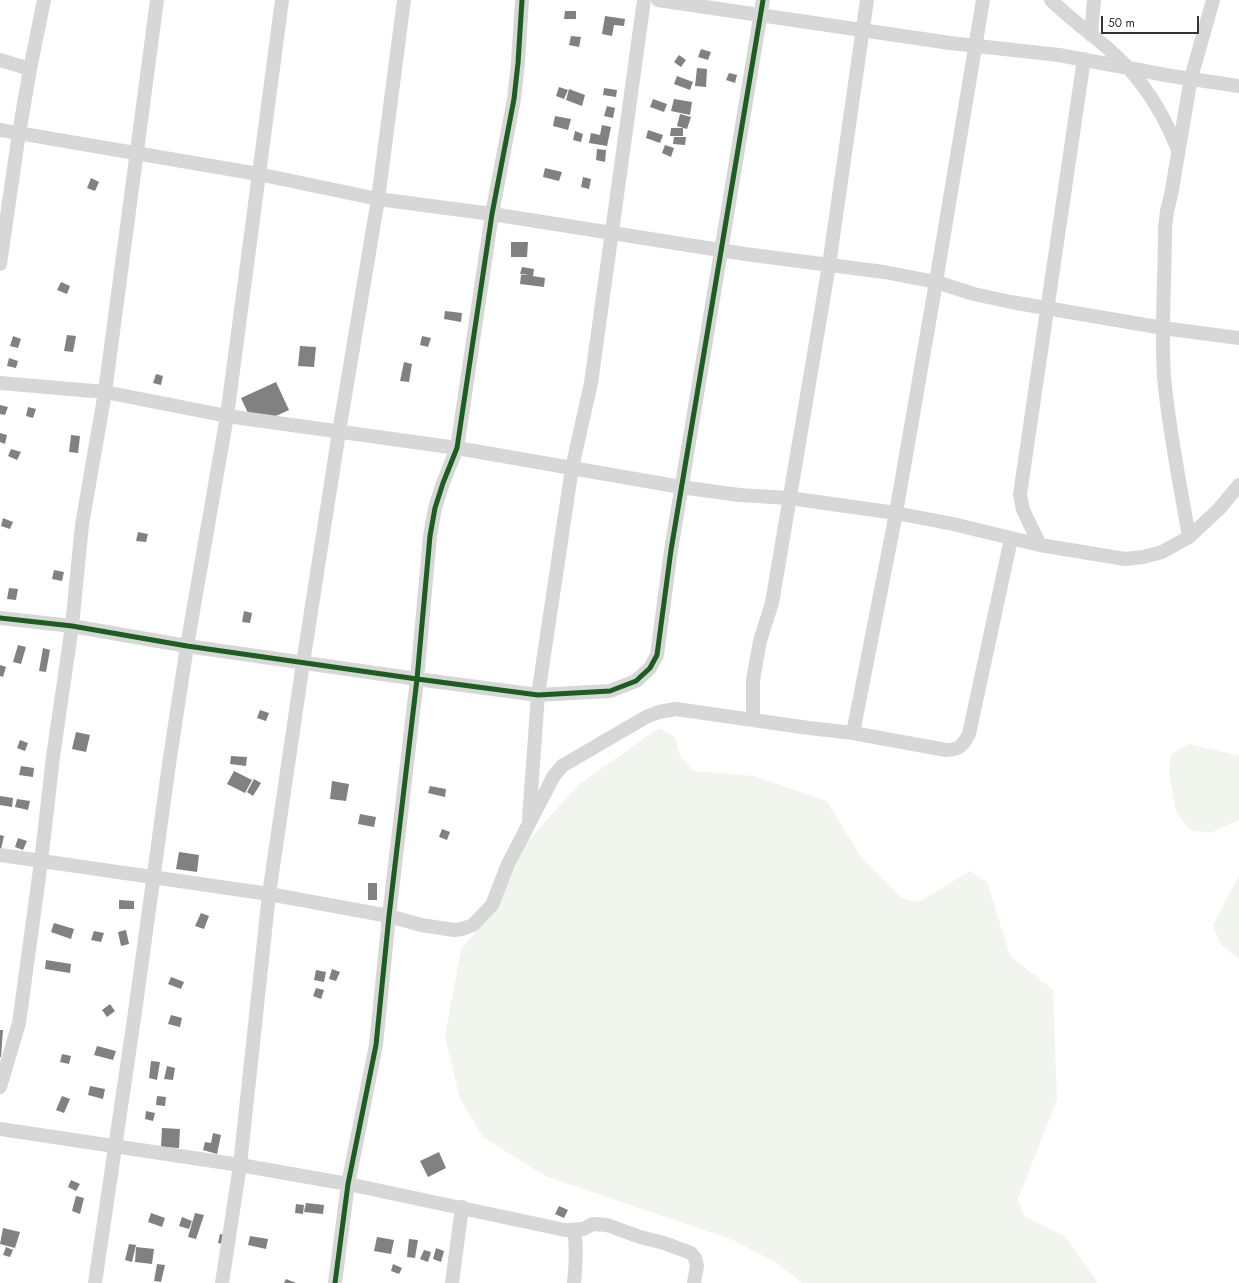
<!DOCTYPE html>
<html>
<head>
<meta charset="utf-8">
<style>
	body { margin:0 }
	#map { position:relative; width:1239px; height:1283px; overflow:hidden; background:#fff; font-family:Jost,sans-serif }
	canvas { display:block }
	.scale { position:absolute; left:1101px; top:16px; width:98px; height:18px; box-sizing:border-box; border:2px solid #333; border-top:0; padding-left:5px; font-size:12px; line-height:14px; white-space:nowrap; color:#333; -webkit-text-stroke:3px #fff; paint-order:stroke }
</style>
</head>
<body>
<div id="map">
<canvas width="1239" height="1283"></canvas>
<div class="scale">50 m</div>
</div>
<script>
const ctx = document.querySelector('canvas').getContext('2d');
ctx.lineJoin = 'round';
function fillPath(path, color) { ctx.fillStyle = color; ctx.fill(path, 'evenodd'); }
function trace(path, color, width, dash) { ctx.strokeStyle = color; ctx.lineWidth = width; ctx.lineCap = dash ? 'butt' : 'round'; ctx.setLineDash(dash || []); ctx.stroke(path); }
fillPath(new Path2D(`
	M659,728L675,737L680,756L694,771L754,776L827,801L859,854L901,898L919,902L970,871L987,882L1010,956L1053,990L1057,1100L1018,1199L1024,1216L1066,1237L1098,1283H802L777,1263L733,1240L545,1176L483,1137L460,1099L445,1036L461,950L501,900L497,876L578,785Z
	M1189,744L1239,756V820L1210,833L1190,830L1177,814L1169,775L1171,754Z
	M1239,876V959L1221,945L1213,925Z`), '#f1f5ed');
fillPath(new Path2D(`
	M565,11H576V19H564Z
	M605,16L625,19L624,26L614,25L612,36L602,34Z
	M571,36L581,37L579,47L569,45Z
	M701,49L711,52L708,60L698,57Z
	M679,55L686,60L681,67L674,62Z
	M697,68L707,69L706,87L695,86Z
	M729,73L737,75L735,83L726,80Z
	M677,76L693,82L690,90L674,84Z
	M559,87L568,90L564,99L556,96Z
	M604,88L617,90L616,97L603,95Z
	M569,89L585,95L582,106L566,100Z
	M653,99L667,104L664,112L650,107Z
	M674,99L692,102L690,115L671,111Z
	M607,106L615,108L613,118L604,116Z
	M680,114L691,117L687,129L677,126Z
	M555,116L571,119L568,130L553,126Z
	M602,125L611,127L607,146L589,143L591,133L600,135Z
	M671,128H683V136H670Z
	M648,130L663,135L660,143L646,138Z
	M575,131L583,134L581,142L573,140Z
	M674,137H686L685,145L673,144Z
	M665,145L674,148L671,157L662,153Z
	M597,149L606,150L605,162L596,160Z
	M545,168L562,172L559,181L543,177Z
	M583,177L591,179L589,189L581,187Z
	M91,178L99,182L95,191L87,188Z
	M511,242H528L527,257H511Z
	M522,267L534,269L533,276L545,278L544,287L520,284L521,275H529L520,274Z
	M61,282L70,286L67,294L57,290Z
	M445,311L462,313L461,322L444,319Z
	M67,335L76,336L73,352L64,351Z
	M13,336L21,339L18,348L10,346Z
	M422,336L431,338L428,347L420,345Z
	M300,346L316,347L314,367L298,366Z
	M9,358L18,361L16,368L7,366Z
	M404,362L412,364L409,382L400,381Z
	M156,374L163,376L161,385L153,383Z
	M276,382L289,410L254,426L241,398Z
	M0,405L8,407L5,415L0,414Z
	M28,407L36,409L33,418L26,416Z
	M0,433L7,435L5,444L0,442Z
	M71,435L80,436L78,453L69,452Z
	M11,449L21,452L17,460L8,456Z
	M3,518L13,522L10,529L1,526Z
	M138,532L148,534L146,542L136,541Z
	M54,570L64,572L62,581L52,579Z
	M9,588L18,589L16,600L7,599Z
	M244,611L252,613L250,623L242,622Z
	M18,645L26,647L21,664L13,662Z
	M43,648L50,650L46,672L39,671Z
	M0,665L6,667L3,677L0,676Z
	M260,710L269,713L266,721L257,718Z
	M76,732L90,735L86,752L72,749Z
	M20,740L28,743L25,751L17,748Z
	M231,756L247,757L246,766L230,764Z
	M21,766L34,768L33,777L19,775Z
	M234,771L252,780L245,793L227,784Z
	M254,779L261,783L253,796L247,792Z
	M332,781L349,784L346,801L330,799Z
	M430,786L446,789L445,797L428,793Z
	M0,796L13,798L12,807L0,805Z
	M17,799L30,801L28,810L15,807Z
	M360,814L376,817L374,827L358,824Z
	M442,829L450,832L447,840L439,837Z
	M0,835L4,836L1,849H0Z
	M18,838L27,841L23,850L15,847Z
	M179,852L199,855L197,872L176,869Z
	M368,883H377V900H368Z
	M119,900L134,901V909H119Z
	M201,913L209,916L204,929L195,926Z
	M54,923L74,929L71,939L51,932Z
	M126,930L129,944L121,946L118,932Z
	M94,931L104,933L101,942L91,940Z
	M46,960L71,964L70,973L45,969Z
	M332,969L340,972L336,981L329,979Z
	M316,970L326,972L324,982L314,980Z
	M171,977L184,982L181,989L168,984Z
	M316,988L324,990L321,999L313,996Z
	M110,1004L115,1011L107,1017L102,1010Z
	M171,1015L182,1018L180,1027L168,1024Z
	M0,1030H3L1,1057H0Z
	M97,1046L116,1051L113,1060L94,1055Z
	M62,1054L71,1056L69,1064L60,1062Z
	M151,1061L160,1062L157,1080L149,1078Z
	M167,1066L175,1068L173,1080L164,1079Z
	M90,1086L105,1089L103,1099L88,1095Z
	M62,1096L70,1099L64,1113L56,1110Z
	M157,1096L166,1097L165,1106L156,1105Z
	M146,1111L155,1113L153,1121L145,1119Z
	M162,1128L180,1129L179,1148L161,1147Z
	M213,1133L221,1135L217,1154L203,1150L205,1142L211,1143Z
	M439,1152L446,1168L428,1177L420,1161Z
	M71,1180L80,1184L76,1191L68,1187Z
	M76,1196L84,1198L80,1214L72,1211Z
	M306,1203L324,1205L323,1214L304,1212Z
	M296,1204L304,1205L303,1214L295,1213Z
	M559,1206L568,1210L564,1218L555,1214Z
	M151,1213L165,1218L162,1227L148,1222Z
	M195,1213L204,1215L196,1239L188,1237Z
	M182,1217L192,1221L189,1229L179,1226Z
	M3,1228L20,1232L15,1248L0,1244Z
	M220,1234L229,1236L227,1245L218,1243Z
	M250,1236L268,1239L266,1249L248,1245Z
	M377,1237L394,1240L391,1254L374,1251Z
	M409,1239L418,1240L415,1258L407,1257Z
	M129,1244L136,1245L132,1262L125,1260Z
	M6,1247L13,1250L10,1257L3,1255Z
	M136,1247L154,1249L152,1264L135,1262Z
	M436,1248L444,1251L441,1262L433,1259Z
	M424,1250L431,1252L428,1262L420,1259Z
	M157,1264L165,1265L161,1282L154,1281Z
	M393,1264L402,1268L399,1274L391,1271Z
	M286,1279L296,1283H284Z`), '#818181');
trace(new Path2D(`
	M658,0L950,43L1059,55L1171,76L1239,86
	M1051,0C1075,24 1107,44 1129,69C1151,93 1166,120 1178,150
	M1091,35L1094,0
	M0,60L30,69
	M0,130L258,174L378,199L492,214L745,254L884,272L936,282L974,294L1011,302L1163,328L1239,338
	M0,264L19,133L30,69L44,0
	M0,383L105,392L227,416L457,448L681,487L739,495L789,498L896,513L953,524L1040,545L1125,559L1143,557L1162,552L1189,537L1219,509L1239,485
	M1189,537C1180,484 1169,431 1164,377C1161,328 1165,278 1165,228L1167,211L1171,195L1191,78L1213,0
	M1040,545L1023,510L1020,494L1084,59
	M0,618L72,626L187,646L417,679L538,695L610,691L636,681L650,668L657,655L671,550L763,0
	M753,720V680L760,641L772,603L829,265L867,0
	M853,733L896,513L936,282L983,0
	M529,819L538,695L572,468L591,383L644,0
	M0,855L269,894L389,916L421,925L454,930L462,929L473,925L492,905L508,864L547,789L553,777L562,766L646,717L659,712L676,709L809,728L853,733L946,750C960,750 963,745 969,734L1011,539
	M0,1087L19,1023L41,862L53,757L72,626L82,525L105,392L157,0
	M0,1129L240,1165L348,1184L565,1230L583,1229L593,1224L607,1225L640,1237L664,1243L691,1253L695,1258L697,1266L694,1283
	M95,1283L135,1012L169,764L187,646L227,416L282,0
	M222,1283L240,1165L269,894L303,663L339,432L378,199L404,0
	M335,1283L348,1184L376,1045L389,916L417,679L430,536L435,508L443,483L457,448L492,214L514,99L518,63L522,0
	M452,1283L462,1207
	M574,1283C576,1265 577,1248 574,1230`), '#d7d7d7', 14);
trace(new Path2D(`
	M0,618L72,626L187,646L417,679L538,695L610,691L636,681L650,668L657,655L671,550L763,0
	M335,1283L348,1184L376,1045L389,916L417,679L430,536L435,508L443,483L457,448L492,214L514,99L518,63L522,0`), '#1b5e20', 5);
</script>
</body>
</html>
